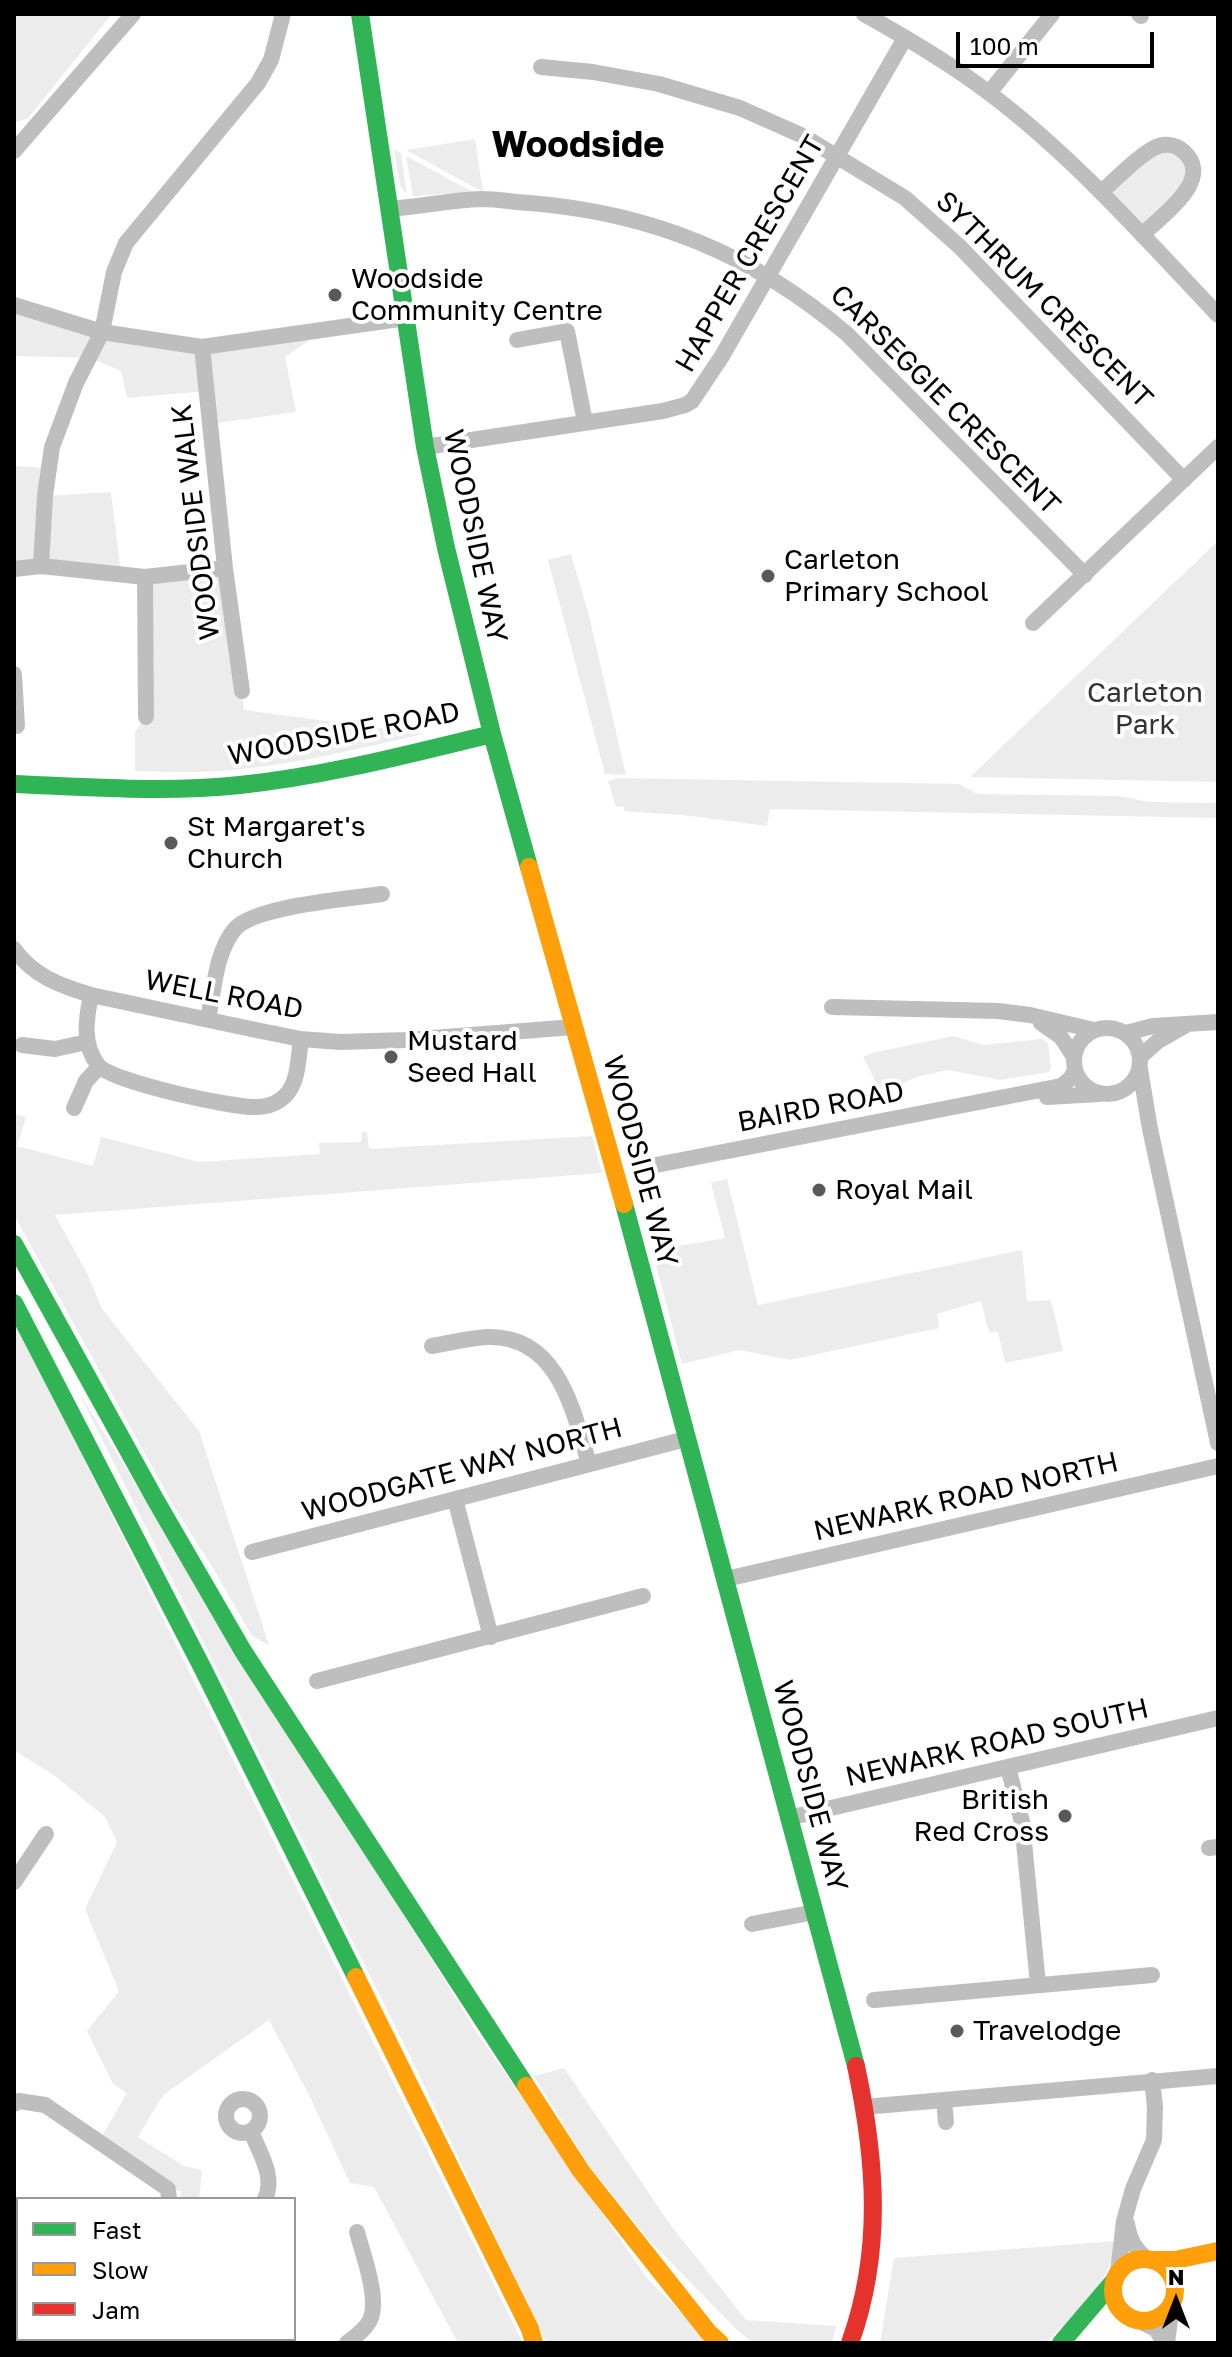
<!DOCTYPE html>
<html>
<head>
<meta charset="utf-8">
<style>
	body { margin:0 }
	#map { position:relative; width:1232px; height:2357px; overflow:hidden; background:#fff; font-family:"Golos Text",sans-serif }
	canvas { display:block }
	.frame { position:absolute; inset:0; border:16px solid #000; pointer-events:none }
	.legend { position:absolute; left:16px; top:2197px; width:280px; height:144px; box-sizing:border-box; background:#fff; border:2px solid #999; margin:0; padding:10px 14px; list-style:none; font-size:24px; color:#000 }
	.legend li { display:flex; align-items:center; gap:16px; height:40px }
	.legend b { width:40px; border:2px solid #999 }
	.north { position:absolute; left:1136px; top:2261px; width:80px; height:80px; -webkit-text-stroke:6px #fff; paint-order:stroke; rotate:0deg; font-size:22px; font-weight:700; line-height:32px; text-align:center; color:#000 }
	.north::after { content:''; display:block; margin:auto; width:28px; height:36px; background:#000; clip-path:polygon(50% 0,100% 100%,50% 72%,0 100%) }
	.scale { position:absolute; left:956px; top:32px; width:198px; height:36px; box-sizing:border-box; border:4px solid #000; border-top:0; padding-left:10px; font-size:24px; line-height:28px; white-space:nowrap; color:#000; -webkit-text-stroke:6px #fff; paint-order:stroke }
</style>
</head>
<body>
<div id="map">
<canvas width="1232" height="2357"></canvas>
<div class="frame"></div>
<ul class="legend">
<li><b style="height:10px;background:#30b455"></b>Fast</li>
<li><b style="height:10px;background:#ff9f0a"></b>Slow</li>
<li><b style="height:10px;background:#e5322d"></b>Jam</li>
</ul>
<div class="north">N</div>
<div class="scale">100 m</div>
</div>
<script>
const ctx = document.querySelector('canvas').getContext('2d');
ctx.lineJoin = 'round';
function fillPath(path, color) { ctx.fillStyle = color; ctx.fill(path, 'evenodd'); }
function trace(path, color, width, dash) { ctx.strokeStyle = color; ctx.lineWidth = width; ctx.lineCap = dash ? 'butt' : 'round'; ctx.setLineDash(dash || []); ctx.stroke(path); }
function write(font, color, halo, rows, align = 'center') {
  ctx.font = font + ' "Golos Text",sans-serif'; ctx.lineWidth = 8; ctx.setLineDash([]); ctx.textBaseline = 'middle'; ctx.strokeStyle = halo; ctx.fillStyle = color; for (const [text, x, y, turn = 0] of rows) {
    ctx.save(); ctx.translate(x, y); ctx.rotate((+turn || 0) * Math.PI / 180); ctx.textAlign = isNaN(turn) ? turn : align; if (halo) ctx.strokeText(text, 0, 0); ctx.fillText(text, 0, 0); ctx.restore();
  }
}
fillPath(new Path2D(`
	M14,14H112L28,118L14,123Z
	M475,139L483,192L406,150Z
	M394,150L401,153L407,195L400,185Z
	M1171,152L1182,159L1188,178L1146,226L1112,191C1130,175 1147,154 1171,152Z
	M406,156L473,192L413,196Z
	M14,305L183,346L323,331L285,357L296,412L210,424L206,391L127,398L121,371L90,358L14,356Z
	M14,466L47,468L45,496L111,492L121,574L14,569Z
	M1218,541V782L970,777Z
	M571,554L589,616L626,775L605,774L548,560Z
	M225,568L244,710L423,734C361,748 298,764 234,770C201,773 168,772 135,771V732L146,717L145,577Z
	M619,778L959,784L978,794L1118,796L1150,802L1218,803V818L770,809L767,826L692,816L625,811L623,806L616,807L608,781Z
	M953,1036L983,1045L1042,1039L1048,1043L1051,1068L1049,1072L1000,1080L948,1070L920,1076L881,1092L863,1057L872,1053Z
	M14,1114L26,1117L17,1146L93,1166L101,1137L199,1162L320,1154L319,1143L361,1142L362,1132H367L369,1149L592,1136L602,1173L55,1215L87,1273L102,1309L199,1431L269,1645L252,1636L214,1570L173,1505L14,1215Z
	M727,1179L758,1305L1022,1250L1027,1301L1051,1300L1063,1351L1005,1363L998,1332H989L981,1301L937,1314L939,1328L790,1360L739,1350L682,1364L655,1261L662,1249L725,1238L711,1183Z
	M14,1319L523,2343H458L374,2187L350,2183L309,2095L269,2020L163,2095L138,2137L184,2166L202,2170L199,2199H180L181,2191L168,2189L99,2141L127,2093L113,2084L87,2031L119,1991L85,1909L117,1842L105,1817L58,1778L14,1750Z
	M78,1391L477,2033L647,2278L711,2343H546L415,2066Z
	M564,2068L669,2223L746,2320L836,2326L832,2343H753L737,2330L648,2239L588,2164L534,2076Z
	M1117,2241C1108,2286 1078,2312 1045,2343H880L894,2258Z
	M39,2339H122L123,2343H31Z`), '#ececec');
trace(new Path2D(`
	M864,14C907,38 950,63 989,93C1074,157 1145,238 1218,315
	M1139,14L1141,16
	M541,67L593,72L659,84L740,108L803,136L905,198L960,247L1184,480
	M989,93L1052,14
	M14,151L133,14
	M1101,192C1118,178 1135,158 1154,148C1164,143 1175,144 1183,151C1216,179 1161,216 1142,235
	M389,209C420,207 450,200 481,199C497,199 514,202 530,203C653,213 754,255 847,334L1085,575
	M14,305L102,332L202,347L406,318
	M517,340L567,331L585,422
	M202,347L225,568L242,691
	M425,447L663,411L685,405L692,401L722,356L905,38
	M41,566L45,496L52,447L76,383L102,332L114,272L126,243L258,83L271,60L283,14
	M14,569L41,566L145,577L225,568
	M145,577L146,717
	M1033,623L1218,447
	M14,674L17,726
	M14,949C33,976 61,986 91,995L256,1030L301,1039L340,1042L407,1040L574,1027
	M91,995C86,1019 82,1044 98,1065C111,1082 233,1108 256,1107C264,1107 273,1105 280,1100C299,1088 298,1059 301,1039
	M832,1007L998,1011L1030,1015L1094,1030
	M208,1019C214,991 215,954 234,930C252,906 350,899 382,894
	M1041,1023L1061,1037L1074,1057
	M1074 1061a33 33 0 1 1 66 0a33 33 0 1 1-66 0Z
	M1126,1033L1153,1026L1218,1022
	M22,1045L55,1049L87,1042
	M1140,1057L1158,1041L1186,1025
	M1140,1069L1150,1129L1218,1443
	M1047,1097L1100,1094
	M74,1108L86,1081L99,1067
	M656,1165L1061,1086L1070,1079L1075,1071
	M432,1346C450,1343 469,1338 487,1337C558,1335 573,1409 589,1464
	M455,1499L491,1637
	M252,1552L686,1439
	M726,1579L1218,1466
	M317,1681L643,1596
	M1008,1767L1022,1822L1038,1984
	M788,1818L1218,1718
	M1209,1848L1218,1847
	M14,1882L46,1834
	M752,1924L815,1912
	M874,2000L1152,1975
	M226 2116a17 17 0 1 1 34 0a17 17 0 1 1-34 0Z
	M944,2100L946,2122
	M14,2104L19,2101L45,2105L168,2189L169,2199
	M864,2107L1218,2076
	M251,2131C259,2152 276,2177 265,2199
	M1127,2224C1130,2240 1134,2248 1147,2259
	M1118,2272L1124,2221L1133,2189L1154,2140L1155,2107L1152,2080
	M1139,2321L1156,2329L1164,2343
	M253,2339L254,2343
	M347,2343C355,2337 365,2330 370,2320C380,2299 363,2255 357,2232
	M1167,2343L1172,2305`), '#bebebe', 16);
trace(new Path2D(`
	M360,14L425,447L446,548L492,734L529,867
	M14,784C89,787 165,793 240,785C326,776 409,754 492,734
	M624,1204L856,2066
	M14,1244L155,1499L243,1651L526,2086
	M14,1303L202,1667L356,1977
	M1061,2343L1113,2282`), '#30b455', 18);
trace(new Path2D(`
	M529,867L624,1204
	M356,1977L530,2329L534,2343
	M526,2086L581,2171L709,2333L720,2343
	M1113 2290a31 31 0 1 1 62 0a31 31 0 1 1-62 0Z
	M1155,2260H1175L1218,2251`), '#ff9f0a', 18);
trace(new Path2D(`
	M850,2343C883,2251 876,2160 856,2066`), '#e5322d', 18);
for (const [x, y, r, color] of [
	[335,295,8,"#595959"],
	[768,576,8,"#595959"],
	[171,843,8,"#595959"],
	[391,1057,8,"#595959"],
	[819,1190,8,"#595959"],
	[1065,1816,8,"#595959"],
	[957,2031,8,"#595959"]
]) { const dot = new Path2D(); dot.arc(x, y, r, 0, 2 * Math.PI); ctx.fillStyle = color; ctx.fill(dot); trace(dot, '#fff', 3); }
write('28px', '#000', '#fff', [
	["HAPPER CRESCENT",750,254,-60],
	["SYTHRUM CRESCENT",1044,300,45],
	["CARSEGGIE CRESCENT",945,400,45],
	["WOODSIDE WALK",196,522,-97],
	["WOODSIDE WAY",475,536,78],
	["WOODSIDE ROAD",344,734,-11],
	["WELL ROAD",224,995,11],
	["BAIRD ROAD",821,1107,-11],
	["WOODSIDE WAY",640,1161,75],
	["WOODGATE WAY NORTH",462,1470,-15],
	["NEWARK ROAD NORTH",966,1497,-13],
	["NEWARK ROAD SOUTH",997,1743,-13],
	["WOODSIDE WAY",810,1786,75]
]);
write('28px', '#000', '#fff', [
	["Woodside",351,279],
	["Community Centre",351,311],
	["Carleton",784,560],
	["Primary School",784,592],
	["St Margaret's",187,827],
	["Church",187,859],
	["Mustard",407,1041],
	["Seed Hall",407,1073],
	["Royal Mail",835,1190],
	["British",1049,1800,"right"],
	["Red Cross",1049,1832,"right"],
	["Travelodge",973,2031]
], 'left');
write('28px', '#333', '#fff', [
	["Carleton",1145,693],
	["Park",1145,725]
]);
write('bold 36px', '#000', '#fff', [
	["Woodside",578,146]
]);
</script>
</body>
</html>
